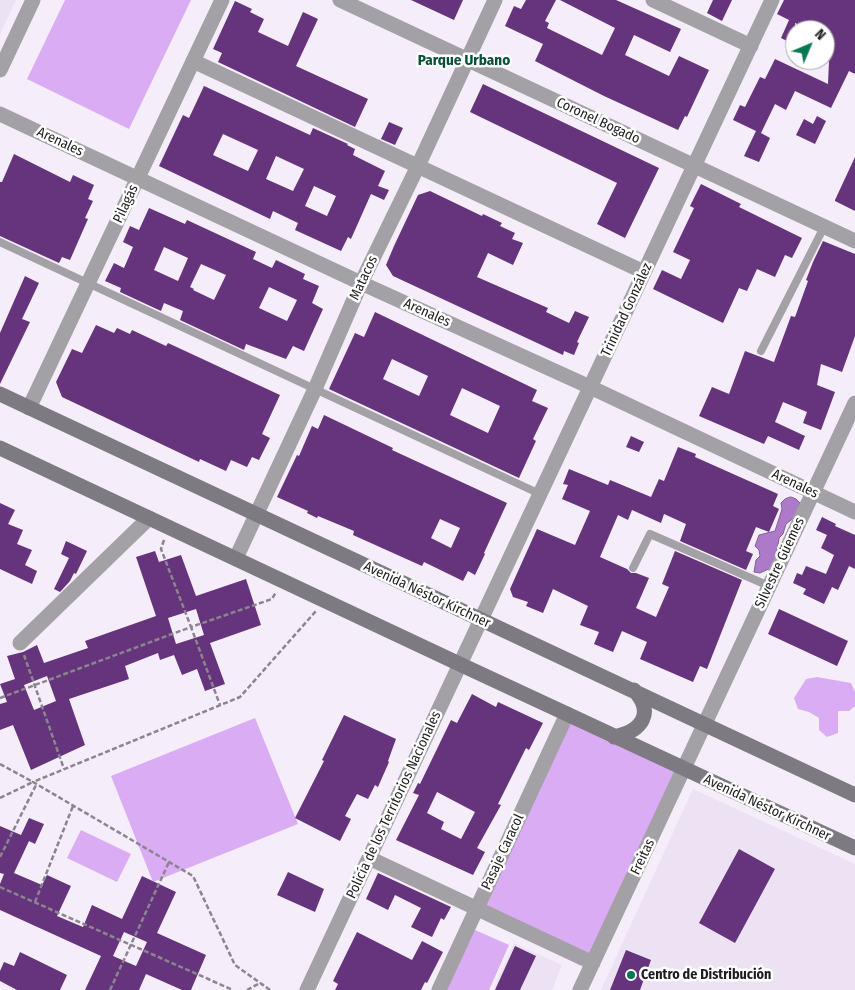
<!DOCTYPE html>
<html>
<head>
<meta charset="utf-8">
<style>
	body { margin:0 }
	#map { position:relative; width:855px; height:990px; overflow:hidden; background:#f5edfa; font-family:"Fira Sans Condensed",sans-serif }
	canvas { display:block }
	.north { position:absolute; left:785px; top:20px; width:50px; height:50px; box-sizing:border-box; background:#fff; border:1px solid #a6a5a6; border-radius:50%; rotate:45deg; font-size:14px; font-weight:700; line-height:20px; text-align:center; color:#201d21 }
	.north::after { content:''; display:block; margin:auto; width:18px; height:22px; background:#067853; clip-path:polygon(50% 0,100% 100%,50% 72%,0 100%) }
</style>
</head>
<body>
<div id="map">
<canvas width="855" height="990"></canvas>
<div class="north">N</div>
</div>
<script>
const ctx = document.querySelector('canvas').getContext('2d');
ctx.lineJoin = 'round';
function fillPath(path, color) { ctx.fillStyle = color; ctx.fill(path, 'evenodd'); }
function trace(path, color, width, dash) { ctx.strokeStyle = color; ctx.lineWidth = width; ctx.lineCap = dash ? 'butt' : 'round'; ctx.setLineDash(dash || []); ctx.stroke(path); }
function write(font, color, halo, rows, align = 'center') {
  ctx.font = font + ' "Fira Sans Condensed",sans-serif'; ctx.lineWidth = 5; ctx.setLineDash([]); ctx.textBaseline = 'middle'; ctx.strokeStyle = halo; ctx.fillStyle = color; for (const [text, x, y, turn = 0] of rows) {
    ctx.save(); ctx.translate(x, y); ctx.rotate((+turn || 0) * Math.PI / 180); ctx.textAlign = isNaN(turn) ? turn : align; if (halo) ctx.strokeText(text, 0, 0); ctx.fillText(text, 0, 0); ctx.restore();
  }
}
fillPath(new Path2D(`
	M0,0H16L0,34Z
	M693,789L855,864V990H601Z
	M514,943L562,965L552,990H493Z`), '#ede1f4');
fillPath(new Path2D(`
	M65,0H191L129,129L27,79Z
	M817,677L851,683L855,692V706L849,711H838V733L827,737L819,730V718L809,712L798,709L794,698L806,679Z
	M255,718L298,824L153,882L111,776Z
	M569,719L678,771L590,957L482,906Z
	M81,830L131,854L117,882L67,858Z
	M475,930L509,945L489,990H446Z`), '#daacf4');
const water = new Path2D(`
	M791,497L796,499L800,503L795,517L786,524L783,534L779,538L775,566L760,573L754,572L756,560L760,556L759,550L755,546L759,535L775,531L782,509L781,503L785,499Z`);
fillPath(water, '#ad7ac9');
trace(water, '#835e97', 1);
fillPath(new Path2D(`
	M411,0H463L454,20Z
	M526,0H556L545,21L549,23L547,28L602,55L615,28L560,0H616L681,29L670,52L634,35L625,55L669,76L679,56L709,70L687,117L685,116L678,130L604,96L535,61L543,44L505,26L514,6L521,9Z
	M713,0H732L722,21L707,13Z
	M784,0H855V74L849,71L831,108L795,91L786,110L775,104L761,133L770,138L759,162L744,156L756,131L733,120L740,105L745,107L760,77L765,79L775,59L828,84L829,61L825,60V30H810L795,23V45L781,38L789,20L777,14Z
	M235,1L252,9L250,12L264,19L258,32L288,46L303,12L318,19L296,66L368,99L355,127L218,62L222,53L213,49Z
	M483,84L659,168L625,238L597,224L617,183L470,112Z
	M204,86L310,135L313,128L348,144L347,145L355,149L353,155L385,171L378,186L389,190L384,200L371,194L351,239L348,237L341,251L295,230L298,223L273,211L270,219L159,166L183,115L189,118ZM223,134L258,150L248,171L213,155ZM276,156L304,169L293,191L266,179ZM314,186L336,196L327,216L305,206Z
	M817,116L826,121L815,144L796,135L804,119L813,124Z
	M389,122L403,128L395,145L381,139Z
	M14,154L70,182L73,175L94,185L88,199L93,201L85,218L88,219L70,260L62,257L59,263L0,236V182H2Z
	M855,157V211L835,201V200Z
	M701,184L741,204L739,207L802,238L792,258L785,255L775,277L757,269L747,291L739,288L723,323L653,289L662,270L681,279L690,260L673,252L694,208L690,206Z
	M430,191L482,216L483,214L502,223L500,226L515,233L512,239L523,243L513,265L488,253L477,277L548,308L546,312L569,323L575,311L589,317L577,342L579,343L574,355L564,351L563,355L393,276L386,265L394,246L418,195Z
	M149,208L185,224L187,220L256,252L253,259L272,268L276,260L305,274L303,279L319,286L312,303L323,309L304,351L293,346L286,359L246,344L244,350L180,320L183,311L164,303L161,311L120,292L121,288L105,281L114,263L124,268L133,247L123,242L130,226L139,230ZM164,247L188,258L178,281L154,270ZM201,264L226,275L214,300L193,290L194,289L190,287ZM269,287L297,300L287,321L259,308Z
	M823,241L855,254V336L842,372L821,364L817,385L835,392L821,430L803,423L807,412L783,402L775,422L805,436L799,450L768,436L764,444L699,416L712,387L729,394L745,351L774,362L791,316L795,317L808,281L806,280L813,262Z
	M25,276L39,283L22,319L30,322L0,384V333Z
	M375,312L537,390L532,401L548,408L533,439L536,441L519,478L329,389L355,333L364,337ZM392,359L428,376L419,396L383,379ZM462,388L500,406L488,433L450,415Z
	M96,325L114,333L117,328L130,334L132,330L166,346L168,343L280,395L262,434L270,438L259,460L252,457L247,467L231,460L226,471L200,459L199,462L62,397L56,382L72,349L82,353Z
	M324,415L393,448L392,450L507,503L484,553L485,554L475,575L468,571L463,581L424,562L422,566L353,535L354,531L318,516L317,518L307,513L308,511L277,497L297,455L299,456L312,426L318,429ZM440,519L460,528L451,548L431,538Z
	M631,436L644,442L639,452L626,447Z
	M678,447L696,454L695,457L778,494L773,506L779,509L769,532L756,527L746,551L753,554L746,570L680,541L686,524L664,514L661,523L632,510L628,520L618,515L600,557L627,569L631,573H636L649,578L636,608L656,617L669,587L662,584L675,551L742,580L707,669L700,666L693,682L640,659L647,642L622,631L613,652L594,644L599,632L580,625L588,606L553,589L543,613L526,606L528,602L513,597L510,589L537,529L575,545L590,511L562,499L568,485L563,484L569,469L608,485L610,480L651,497L659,479L664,481Z
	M0,503L15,510L8,524L23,530L17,544L32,550L25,565L37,571L32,584L0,569Z
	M822,517L836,524L835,526L855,535V569L849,566L838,590L832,587L824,604L803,594L806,589L793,583L797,573L802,575L806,566L826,574L834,555L821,548L827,535L816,530Z
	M66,541L87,551L76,574L74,573L70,581L60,592L54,589L69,558L61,554Z
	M155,551L159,562L181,555L196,596L246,579L261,625L210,643L225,684L205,691L197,669L182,675L174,655L160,660L158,653L125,666L129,679L69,699L85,745L31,770L13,725L0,730V704L7,702L0,684L15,679L7,656L23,652L37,645L44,663L88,648L85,641L156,616L136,557ZM196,609L204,635L176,644L168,618ZM47,676L56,701L34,710L24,685Z
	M779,609L848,641L837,666L768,634Z
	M472,694L496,707L498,702L543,723L529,750L526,748L498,804L501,805L477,848L485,852L473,875L396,840L419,795L413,793L418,783L420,784L451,720L457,723ZM437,792L475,812L461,839L441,829L444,822L427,813Z
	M344,715L396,739L388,761L389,762L378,787L375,785L368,799L357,794L345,816L351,819L340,841L295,818L324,761L322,760Z
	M29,818L44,824L35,844L29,841L14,873L42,885L47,875L71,886L57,916L83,927L92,905L122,919L142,876L176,892L157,933L206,955L191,990H182L146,974L139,990H85L101,956L0,910V884L4,874L0,873V826L21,835ZM124,932L147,942L136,966L113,956Z
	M739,849L775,869L735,943L699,923Z
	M288,872L324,889L315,912L277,895Z
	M378,873L451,907L444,920L441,918L432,937L411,927L421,908L395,895L388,910L366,899Z
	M357,932L412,960L422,941L443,952L427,983L425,982L421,990H335L338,984L333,981Z
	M515,946L536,956L520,990H495Z
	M626,950L651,960L640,990H610Z
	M20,952L67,975L60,990H17L0,981V971L4,962L14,966Z`), '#65347d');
trace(new Path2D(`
	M164,540L161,549L191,627L272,599L276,592
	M24,655L64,769
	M0,698L191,627L220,705
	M0,764L33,782
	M0,798L33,782
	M0,857L36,785
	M0,887L233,990
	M35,902L73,806
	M110,990L169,862
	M247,990L260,983
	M270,990L235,965L193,876L33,782L240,697L316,611`), '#8b858e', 2.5, [5, 2.5]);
trace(new Path2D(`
	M0,242L540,494
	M761,351L824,227
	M633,568L650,534L769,586`), '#a3a0a6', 8);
trace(new Path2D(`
	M340,0L855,241
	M653,0L751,46
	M193,61L644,272
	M0,70L33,0
	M0,114L361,283L590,387L855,512
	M29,408L222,0
	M236,558L315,389L361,283L418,166L495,0
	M20,643L149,518
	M369,858L593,963
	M307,990L772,0
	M439,990L567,714
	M580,990L855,403`), '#a3a0a6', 15);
trace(new Path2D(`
	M0,394L855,795
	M0,448C285,581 569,717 855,848
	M614,737C642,731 655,713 634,690`), '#7e7a81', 15);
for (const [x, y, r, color] of [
	[631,975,5,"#067853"]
]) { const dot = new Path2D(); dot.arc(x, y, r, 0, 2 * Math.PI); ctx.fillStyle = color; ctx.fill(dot); trace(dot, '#fff', 2); }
write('14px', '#201d21', '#fff', [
	["Coronel Bogado",598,121,25],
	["Arenales",60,142,25],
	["Pilagás",126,204,-65],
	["Matacos",364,278,-65],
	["Trinidad González",627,310,-65],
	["Arenales",427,313,24],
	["Arenales",795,484,25],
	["Silvestre Güemes",780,563,-65],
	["Avenida Néstor Kirchner",427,595,25],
	["Policía de los Territorios Nacionales",394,805,-65],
	["Avenida Néstor Kirchner",767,808,25],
	["Pasaje Caracol",503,852,-65],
	["Freitas",643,857,-65]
]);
write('bold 14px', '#201d21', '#fff', [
	["Centro de Distribución",641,975]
], 'left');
write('bold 15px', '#055036', '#fff', [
	["Parque Urbano",464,61]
]);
</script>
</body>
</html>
